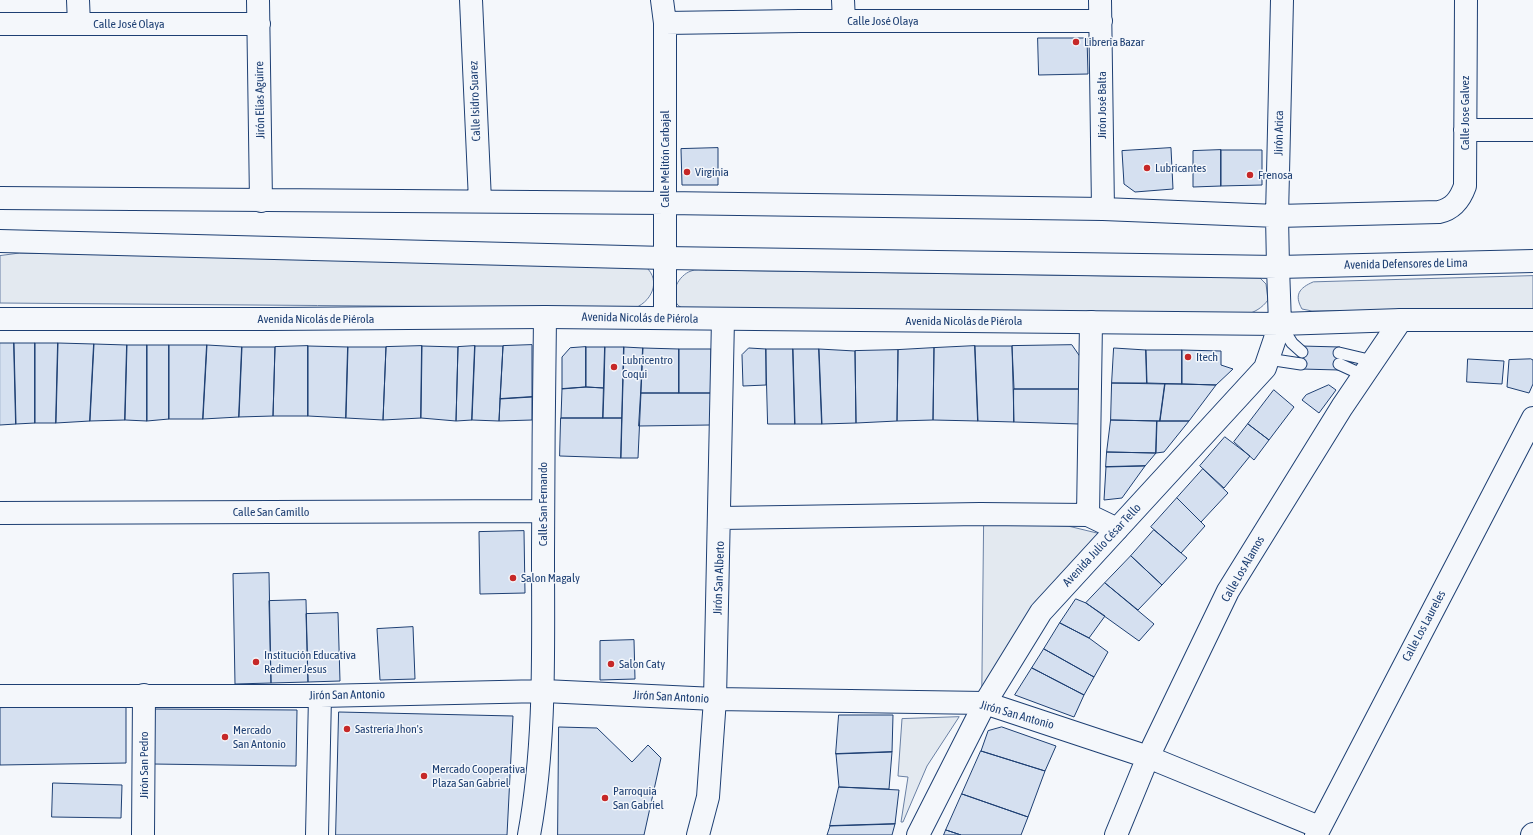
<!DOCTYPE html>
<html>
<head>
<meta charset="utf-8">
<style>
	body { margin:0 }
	canvas { display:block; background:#f4f7fb }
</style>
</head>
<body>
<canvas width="1533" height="835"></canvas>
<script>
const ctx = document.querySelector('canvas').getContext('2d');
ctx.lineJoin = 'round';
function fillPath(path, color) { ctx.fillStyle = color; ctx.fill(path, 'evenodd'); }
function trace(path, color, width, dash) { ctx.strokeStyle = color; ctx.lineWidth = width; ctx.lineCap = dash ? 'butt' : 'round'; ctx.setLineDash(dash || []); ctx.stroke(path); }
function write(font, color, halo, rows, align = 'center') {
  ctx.font = font + ' "Asap Condensed",sans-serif'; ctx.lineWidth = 3; ctx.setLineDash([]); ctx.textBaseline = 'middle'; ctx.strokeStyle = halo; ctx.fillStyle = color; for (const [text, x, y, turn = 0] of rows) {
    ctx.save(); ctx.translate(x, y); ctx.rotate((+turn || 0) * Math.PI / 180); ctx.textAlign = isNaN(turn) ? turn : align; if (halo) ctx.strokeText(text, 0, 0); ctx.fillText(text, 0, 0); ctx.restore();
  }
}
const green = new Path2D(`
	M20,253L642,264C662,277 654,300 635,308L0,303V256Z
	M706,270L1260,278L1266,284L1268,300C1262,308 1255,312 1245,315L685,310C683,308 679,307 677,304C669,293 679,275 691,271C695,269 701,270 706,270Z
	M1533,276V309L1312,311L1302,309C1294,295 1299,288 1313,282Z
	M984,524L1068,526L1101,534L982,694Z
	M959,717L927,766L903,822H901L908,777L898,776L902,719Z`);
fillPath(green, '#e3e9f0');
trace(green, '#687fa3', 1);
const building = new Path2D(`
	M1038,38H1087L1088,74L1039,75Z
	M718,148V185H682L681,149Z
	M1171,148L1173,189L1135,192L1124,184L1122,151Z
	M1221,150H1262V185L1221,186Z
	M1221,150V186L1193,187V151Z
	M0,343H14L16,424L0,425Z
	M14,343H35V423L16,424Z
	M35,343H58L56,423H35Z
	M58,343L94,344L90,421L56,423Z
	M94,344L127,345L125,420L90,421Z
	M127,345H147V421L125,420Z
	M147,345H169V419L147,421Z
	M169,345H207L203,419H169Z
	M207,345L242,347L239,417L203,419Z
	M532,345V397L500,399L503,346Z
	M1072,345L1081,358L1080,389H1014L1012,346Z
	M308,346V416H273L275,347Z
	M308,346L348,347L346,418L308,416Z
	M422,346L421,418L383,420L386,347Z
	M422,346L458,347L456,421L421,418Z
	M475,346L472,420L456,421L458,347Z
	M475,346H503L499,421L472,420Z
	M975,346L978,421L933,420L934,348Z
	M975,346H1012L1014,422L978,421Z
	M1301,346L1340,347L1339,370L1301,369Z
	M242,347H275L273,416L239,417Z
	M348,347H386L383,420L346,418Z
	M586,347H605L604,388L586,387Z
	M586,347V387L562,389V357L570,348Z
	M605,347H624L622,418H603Z
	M624,347L643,348L638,458H621Z
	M643,348L679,349V393H641Z
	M749,348L766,349V385L743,386L742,355Z
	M934,348L933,420L897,421L898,350Z
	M1114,348L1146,350L1147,383H1112Z
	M679,349H711V393H679Z
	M766,349H793L795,424H768Z
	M793,349H819L822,424H795Z
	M819,349L855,351L856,423L822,424Z
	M898,350L897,421L856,423L855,351Z
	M1146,350H1182V384L1147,383Z
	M1182,350L1221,351V365L1233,369L1216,385L1182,384Z
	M1468,359L1504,361L1502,384L1467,382Z
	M1531,359L1533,360V384L1529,393L1507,387L1509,360Z
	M1112,383L1165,384L1160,421L1111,420Z
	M1165,384H1182L1216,385L1189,421H1160Z
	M1329,385L1336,390L1319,413L1302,400L1306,395Z
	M586,387L604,388L603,418H561L562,389Z
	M1014,389H1080L1079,424L1014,422Z
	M1274,390L1294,407L1269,440L1248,424Z
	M641,393H711L710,425L639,426Z
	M532,397V420L499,421L500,399Z
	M561,418H622L621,458L560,456Z
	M1111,420L1157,421L1156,453L1107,452Z
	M1157,421H1189L1164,452L1156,453Z
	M1248,424L1269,440L1254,460L1234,442Z
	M1225,437L1250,456L1224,488L1200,466Z
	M1107,452L1156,453L1145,466L1106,467Z
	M1145,466L1122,498L1104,500L1106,467Z
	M1203,469L1228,493L1201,522L1177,498Z
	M1177,498L1205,526L1181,553L1151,527Z
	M1154,530L1187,558L1162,585L1131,556Z
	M524,531L525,593L480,594L479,532Z
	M1131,556L1162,585L1138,610L1105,583Z
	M269,573L271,683L235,684L233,574Z
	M1105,583L1154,624L1139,641L1086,603Z
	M1076,599L1086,603L1105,616L1089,638L1060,623Z
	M306,600L308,682L271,683L269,601Z
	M338,613L340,681L308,682L306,614Z
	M1060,623L1089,638L1108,652L1094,677L1044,649Z
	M413,627L415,679L380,680L377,629Z
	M634,640L635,679L600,680V641Z
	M1044,649L1094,677L1084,695L1032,668Z
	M1032,668L1084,695L1074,717L1015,695Z
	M126,706V763L0,765V708Z
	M153,709L297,710L296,766L152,764Z
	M339,712L513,716L507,835H336Z
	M839,715H893L892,752L836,754Z
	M559,727L597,728L632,762L648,745L661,758L644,835H558Z
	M1002,727L1056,746L1045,771L981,751L988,731Z
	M981,751L1045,771L1028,817L962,794Z
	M892,752L889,789L839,787L836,754Z
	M53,783L122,785L121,818L52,817Z
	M839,787L899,790L895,824L830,826Z
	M962,794L1028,817L1021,835H961L946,830Z
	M895,824L892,835H827L830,826Z
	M946,830L961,835H944Z`);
fillPath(building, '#d5e0f0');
trace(building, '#1d3f73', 1);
const lane = new Path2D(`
	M1280,324L1292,343L1302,352
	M1339,353L1373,361
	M1268,359L1301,364
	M1339,364L1363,375`);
const street = new Path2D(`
	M78,0L79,24
	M258,0L261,201
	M471,0L480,201
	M662,0L665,23V318
	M843,0L844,21
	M1100,0L1103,209
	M665,23L800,21H1101
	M0,24H259
	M1465,130H1533
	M0,198L666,203L1103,209L1277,216L1439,212C1453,209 1460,200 1465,186L1466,0
	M1278,267L1277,216L1282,0
	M0,513L543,511
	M1088,515L1091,322
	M721,518L980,514L1088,515L1117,529
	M0,696H320L544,691L715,699L985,703L1148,757L1319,827
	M143,835L144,695
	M317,835L320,696
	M529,835C546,743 543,648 543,555C543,476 544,396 545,317
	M698,835L708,797L715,699L723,319
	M1116,835L1148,757L1228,591L1342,407L1401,320
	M1316,835L1533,418
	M1532,835L1533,834`);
const secondary = new Path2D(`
	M0,241L665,258L1278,267L1533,261
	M0,319H271L545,317L1280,324L1401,320H1533
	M918,835L985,703L1041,612L1265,368L1280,324L1278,267`);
trace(lane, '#1d3f73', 13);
trace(street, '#1d3f73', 24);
trace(secondary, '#1d3f73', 24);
trace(lane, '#f4f7fb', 11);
trace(street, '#f4f7fb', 22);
trace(secondary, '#f4f7fb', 22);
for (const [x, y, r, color] of [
	[1076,42,4,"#c62828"],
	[1147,168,4,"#c62828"],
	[687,172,4,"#c62828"],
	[1250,175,4,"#c62828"],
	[1188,357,4,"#c62828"],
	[614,367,4,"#c62828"],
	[513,578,4,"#c62828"],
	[256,662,4,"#c62828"],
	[611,664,4,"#c62828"],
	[347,729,4,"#c62828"],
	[225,737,4,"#c62828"],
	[424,776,4,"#c62828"],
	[605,798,4,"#c62828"]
]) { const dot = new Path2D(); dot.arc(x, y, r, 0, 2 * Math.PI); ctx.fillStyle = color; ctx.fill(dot); trace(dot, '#f4f7fb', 1.5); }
write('12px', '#1d3f73', '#f4f7fb', [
	["Calle José Olaya",883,21],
	["Calle José Olaya",129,24],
	["Jirón Elías Aguirre",260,100,-91],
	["Calle Isidro Suarez",475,101,-92],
	["Jirón José Balta",1102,105,-90],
	["Calle Jose Galvez",1465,113,-90],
	["Jirón Arica",1279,133,-89],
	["Calle Melitón Carbajal",665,159,-90],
	["Avenida Defensores de Lima",1406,264,-1],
	["Avenida Nicolás de Piérola",640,318,1],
	["Avenida Nicolás de Piérola",316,319],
	["Avenida Nicolás de Piérola",964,321],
	["Calle San Fernando",543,504,-90],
	["Calle San Camillo",271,512],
	["Avenida Julio César Tello",1102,545,-47],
	["Calle Los Alamos",1243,569,-60],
	["Jirón San Alberto",719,578,-88],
	["Calle Los Laureles",1424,626,-62],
	["Jirón San Antonio",347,695,-1],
	["Jirón San Antonio",671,697,3],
	["Jirón San Antonio",1017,715,16],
	["Jirón San Pedro",144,765,-90]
]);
write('12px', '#1d3f73', '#f4f7fb', [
	["Libreria Bazar",1084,42],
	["Lubricantes",1155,168],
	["Virginia",695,172],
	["Frenosa",1258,175],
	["Itech",1196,357],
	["Lubricentro",622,360],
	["Coqui",622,374],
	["Salon Magaly",521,578],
	["Institución Educativa",264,655],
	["Redimer Jesus",264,669],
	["Salon Caty",619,664],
	["Sastrería Jhon's",355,729],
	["Mercado",233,730],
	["San Antonio",233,744],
	["Mercado Cooperativa",432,769],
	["Plaza San Gabriel",432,783],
	["Parroquia",613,791],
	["San Gabriel",613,805]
], 'left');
</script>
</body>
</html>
